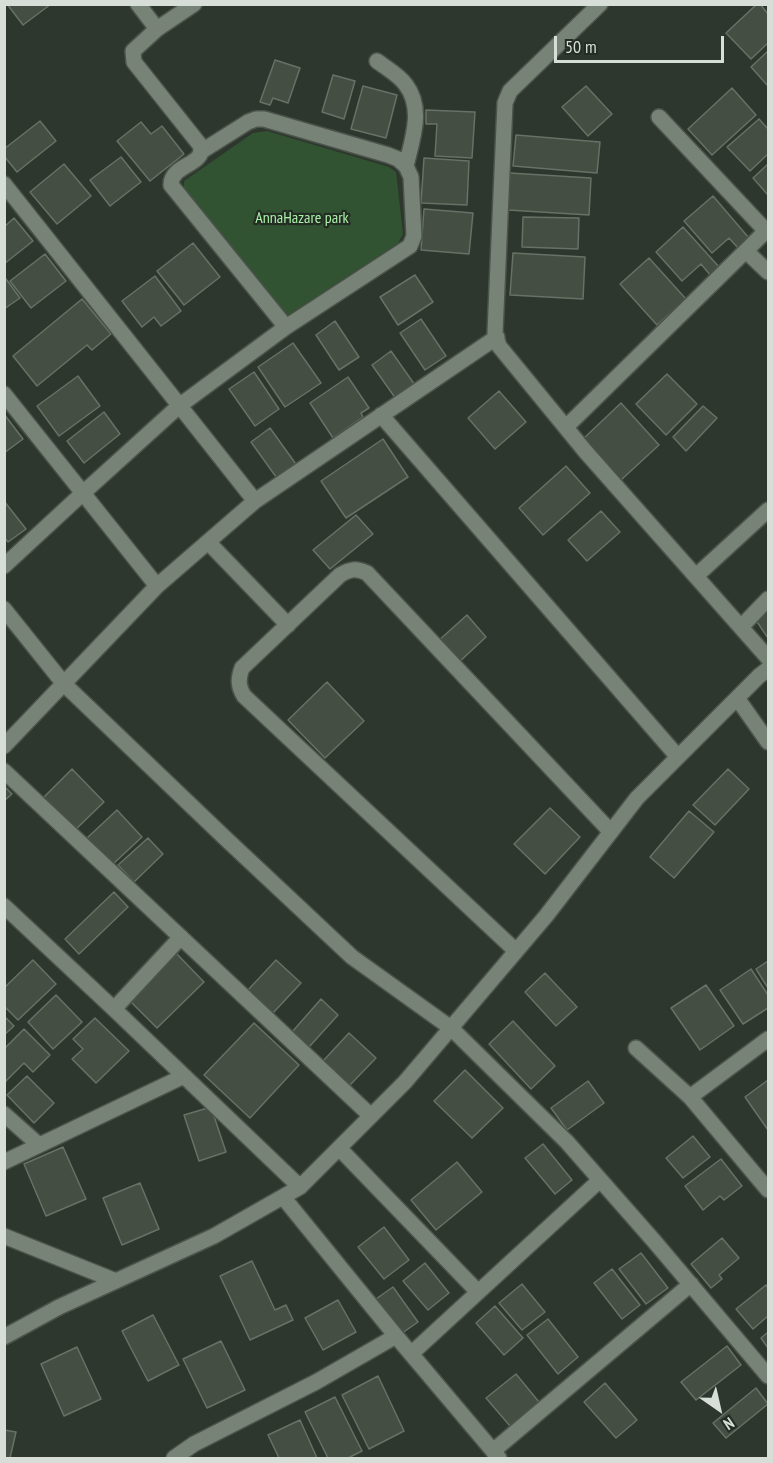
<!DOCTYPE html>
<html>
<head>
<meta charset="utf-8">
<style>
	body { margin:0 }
	#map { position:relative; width:773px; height:1463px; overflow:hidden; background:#2d372d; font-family:"PT Sans Narrow",sans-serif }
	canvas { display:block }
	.frame { position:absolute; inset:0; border:6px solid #d7ddd7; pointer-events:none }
	.north { position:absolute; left:689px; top:1379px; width:60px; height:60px; -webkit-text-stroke:4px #232d23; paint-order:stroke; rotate:146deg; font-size:16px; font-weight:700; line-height:24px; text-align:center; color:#d7ddd7 }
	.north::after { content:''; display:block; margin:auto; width:21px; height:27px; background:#d7ddd7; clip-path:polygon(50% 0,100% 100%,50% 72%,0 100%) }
	.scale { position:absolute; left:554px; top:36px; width:170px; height:27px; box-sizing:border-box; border:3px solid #d7ddd7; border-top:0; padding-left:8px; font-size:18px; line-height:21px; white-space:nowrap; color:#d7ddd7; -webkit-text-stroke:4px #232d23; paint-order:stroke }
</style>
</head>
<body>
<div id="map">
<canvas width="773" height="1463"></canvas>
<div class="frame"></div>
<div class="north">N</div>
<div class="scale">50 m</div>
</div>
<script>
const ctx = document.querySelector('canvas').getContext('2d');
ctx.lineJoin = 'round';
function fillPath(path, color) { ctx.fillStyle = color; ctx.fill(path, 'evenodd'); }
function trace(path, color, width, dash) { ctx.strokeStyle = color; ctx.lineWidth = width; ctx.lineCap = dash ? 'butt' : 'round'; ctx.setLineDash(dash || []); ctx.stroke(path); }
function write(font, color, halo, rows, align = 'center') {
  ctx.font = font + ' "PT Sans Narrow",sans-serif'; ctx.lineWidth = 4.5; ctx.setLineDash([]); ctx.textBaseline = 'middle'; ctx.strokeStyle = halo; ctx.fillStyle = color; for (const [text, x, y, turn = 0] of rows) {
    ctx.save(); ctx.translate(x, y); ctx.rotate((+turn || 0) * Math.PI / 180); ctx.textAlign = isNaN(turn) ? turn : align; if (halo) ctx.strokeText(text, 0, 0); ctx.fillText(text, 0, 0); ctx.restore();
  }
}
fillPath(new Path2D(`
	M267,131L389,167L396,172L403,234L398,243L288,315L284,316L184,188V181L253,133Z`), '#315331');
const building = new Path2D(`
	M7,4H51L23,25Z
	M757,4H760L768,14V43L751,59L726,33Z
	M768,51V86L751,67Z
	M275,60L300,68L288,103L273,98L270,105L260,102Z
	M333,75L355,81L344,119L322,112Z
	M363,86L397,95L386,138L351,129Z
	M586,86L612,114L588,136L562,107Z
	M732,88L756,115L712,155L688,129Z
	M426,110L475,112L472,158L435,156L437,124H426Z
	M759,119L768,129V154L750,171L727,147Z
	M40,121L56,141L17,172L4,156V149Z
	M141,122L151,134L162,126L184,154L150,181L117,141Z
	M516,135L600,142L597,173L513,166Z
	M121,157L141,182L110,206L90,180Z
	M424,158L469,161L467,205L421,203Z
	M64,164L91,196L57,224L30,192Z
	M768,164V195L753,178Z
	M510,173L591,178L589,215L508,210Z
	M713,196L749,238L738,248L729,238L712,253L684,221Z
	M424,209L473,213L469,254L421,250Z
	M523,217L579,218L578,249L522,247Z
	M14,218L33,241L4,264V227Z
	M683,227L720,268L711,276L701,264L682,281L656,252Z
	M193,243L220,277L184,305L157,271Z
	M513,253L585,257L583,299L510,295Z
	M45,254L66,281L31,308L10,281Z
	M649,258L686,299L657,325L620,284Z
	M415,275L433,302L398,325L380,297Z
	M155,276L181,311L161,326L154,317L142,327L122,301Z
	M6,279L20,298L4,309V281Z
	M82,299L111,334L92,350L87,345L37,386L13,356Z
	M421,319L446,356L425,370L400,333Z
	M335,321L359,357L339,370L316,335Z
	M293,343L321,383L285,407L258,367Z
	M391,351L415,385L396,399L372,365Z
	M254,372L279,409L255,426L229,389Z
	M667,374L697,404L666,435L636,404Z
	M78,376L100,406L59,436L37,406Z
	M348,377L369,408L361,413L363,417L333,438L310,403Z
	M499,391L526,422L495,449L468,418Z
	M621,403L659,445L621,480L583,439Z
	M703,406L717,418L686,451L673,437Z
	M104,412L120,434L84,463L67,441Z
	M4,414L23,439L4,453Z
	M270,428L298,467L279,481L251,442Z
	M383,439L408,477L346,518L321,481Z
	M566,466L590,493L543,535L519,508Z
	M4,501L26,529L8,542L4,537Z
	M601,511L620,532L587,561L568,540Z
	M356,515L373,534L330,569L313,550Z
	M768,605V638L753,616Z
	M467,615L486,637L457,664L437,642Z
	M327,682L364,721L325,758L288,720Z
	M72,769L104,802L75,830L43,798Z
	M728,769L749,789L715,825L693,805Z
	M4,786L12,794L4,801Z
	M550,808L580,837L545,874L514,844Z
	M117,810L142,837L113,864L87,838Z
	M689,811L714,832L674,878L650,857Z
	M148,838L163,854L134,882L118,865Z
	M114,892L128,907L79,954L65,939Z
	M174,951L204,982L157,1028L126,997Z
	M33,960L56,984L18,1020L4,1006V988Z
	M276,960L301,983L273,1013L248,990Z
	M768,961V988L756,969Z
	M751,969L768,995V1008L743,1024L720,990Z
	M545,973L577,1007L556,1026L525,992Z
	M706,985L734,1026L700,1050L671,1008Z
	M56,995L82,1022L53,1049L28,1022Z
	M321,999L338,1015L309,1047L292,1032Z
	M4,1016L14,1026L4,1035Z
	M95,1018L129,1051L96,1083L72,1059L83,1049L73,1039Z
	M513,1021L555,1066L531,1089L489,1044Z
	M254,1023L299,1065L250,1118L204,1075Z
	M24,1029L50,1055L33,1072L24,1063L5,1082L4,1049Z
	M349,1033L376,1058L349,1086L323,1061Z
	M465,1070L503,1108L472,1138L434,1101Z
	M27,1076L54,1103L34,1123L7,1095Z
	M768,1080V1130L745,1097Z
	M588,1081L604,1103L567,1130L551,1108Z
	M211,1107L226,1152L199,1161L184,1115Z
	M693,1136L710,1157L683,1178L666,1158Z
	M543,1144L572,1180L555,1194L525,1158Z
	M63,1147L86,1199L46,1216L24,1164Z
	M721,1159L742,1186L724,1200L720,1196L703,1210L685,1186Z
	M457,1162L482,1192L436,1230L411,1200Z
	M140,1183L159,1229L122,1245L103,1198Z
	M384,1227L409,1260L384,1279L358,1247Z
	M722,1238L739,1258L719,1275L722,1279L711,1288L691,1264Z
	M641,1253L668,1288L646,1304L619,1269Z
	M252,1261L275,1310L286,1305L293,1320L250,1340L220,1276Z
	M425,1263L449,1293L428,1310L403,1281Z
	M612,1269L640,1305L622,1319L594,1283Z
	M522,1284L545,1312L522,1330L499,1303Z
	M766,1285L768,1288V1316L753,1329L736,1309Z
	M393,1287L418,1322L398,1336L373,1301Z
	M338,1300L356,1332L323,1350L305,1318Z
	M495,1306L523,1338L504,1355L476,1323Z
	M153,1315L179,1365L148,1381L122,1331Z
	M548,1319L578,1357L558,1374L527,1335Z
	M768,1332V1348L761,1338Z
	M221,1341L245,1390L207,1408L183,1359Z
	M727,1346L741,1365L696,1400L681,1382Z
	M77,1347L101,1399L64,1416L41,1364Z
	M516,1374L539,1402L510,1426L486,1398Z
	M378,1376L404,1431L369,1449L342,1395Z
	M605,1383L637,1420L616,1438L584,1402Z
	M756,1388L768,1404L726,1438L713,1423Z
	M335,1397L362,1451L348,1458H328L305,1412Z
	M300,1420L317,1458H279L268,1435Z
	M4,1430L16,1432L10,1458H4Z`);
fillPath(building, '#444e43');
trace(building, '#677267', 1.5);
const street = new Path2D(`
	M600,4L510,91L505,103L495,333L499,346L585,451L768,658
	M157,29L194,4
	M377,61C386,68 399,75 406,85C424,109 412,140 406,166
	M659,117L766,231
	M202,151L248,122L256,119H264L388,155L398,159L406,166L411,177L414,236L410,246L286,327
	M4,184L255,501
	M746,251L768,272
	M4,394L157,586
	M381,415L678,757
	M566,427L768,229
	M208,542L288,625
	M4,566L83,493L179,406L286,327L171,185C171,163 207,166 200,145L134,62L133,51L157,29L138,4
	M696,576L768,510
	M4,609L64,684L224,837L352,957L451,1028L567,1142L654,1241L768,1376
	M741,627L768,599
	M737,698L768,742
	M4,746L157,586L255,501L497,337
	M4,771L371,1116
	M4,906L114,1009L300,1187
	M516,951L244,696C238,686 238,679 242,668L340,575C350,569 356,568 367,573L611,832
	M114,1009L181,937
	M636,1048L690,1097L768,1190
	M690,1097L768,1039
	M4,1114L39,1145
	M339,1148L478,1292
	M4,1162L184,1076
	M283,1197L396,1336L499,1458
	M4,1236L116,1281
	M4,1337L59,1307L214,1236L300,1187L405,1082L546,916L637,798L759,676L768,669
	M411,1354L600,1180
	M493,1451L691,1284
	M174,1458L194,1444L316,1382L396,1336`);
trace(street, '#4b534b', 18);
trace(street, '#788377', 15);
write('16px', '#a9f1a8', '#232d23', [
	["AnnaHazare park",302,218]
]);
</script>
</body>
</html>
